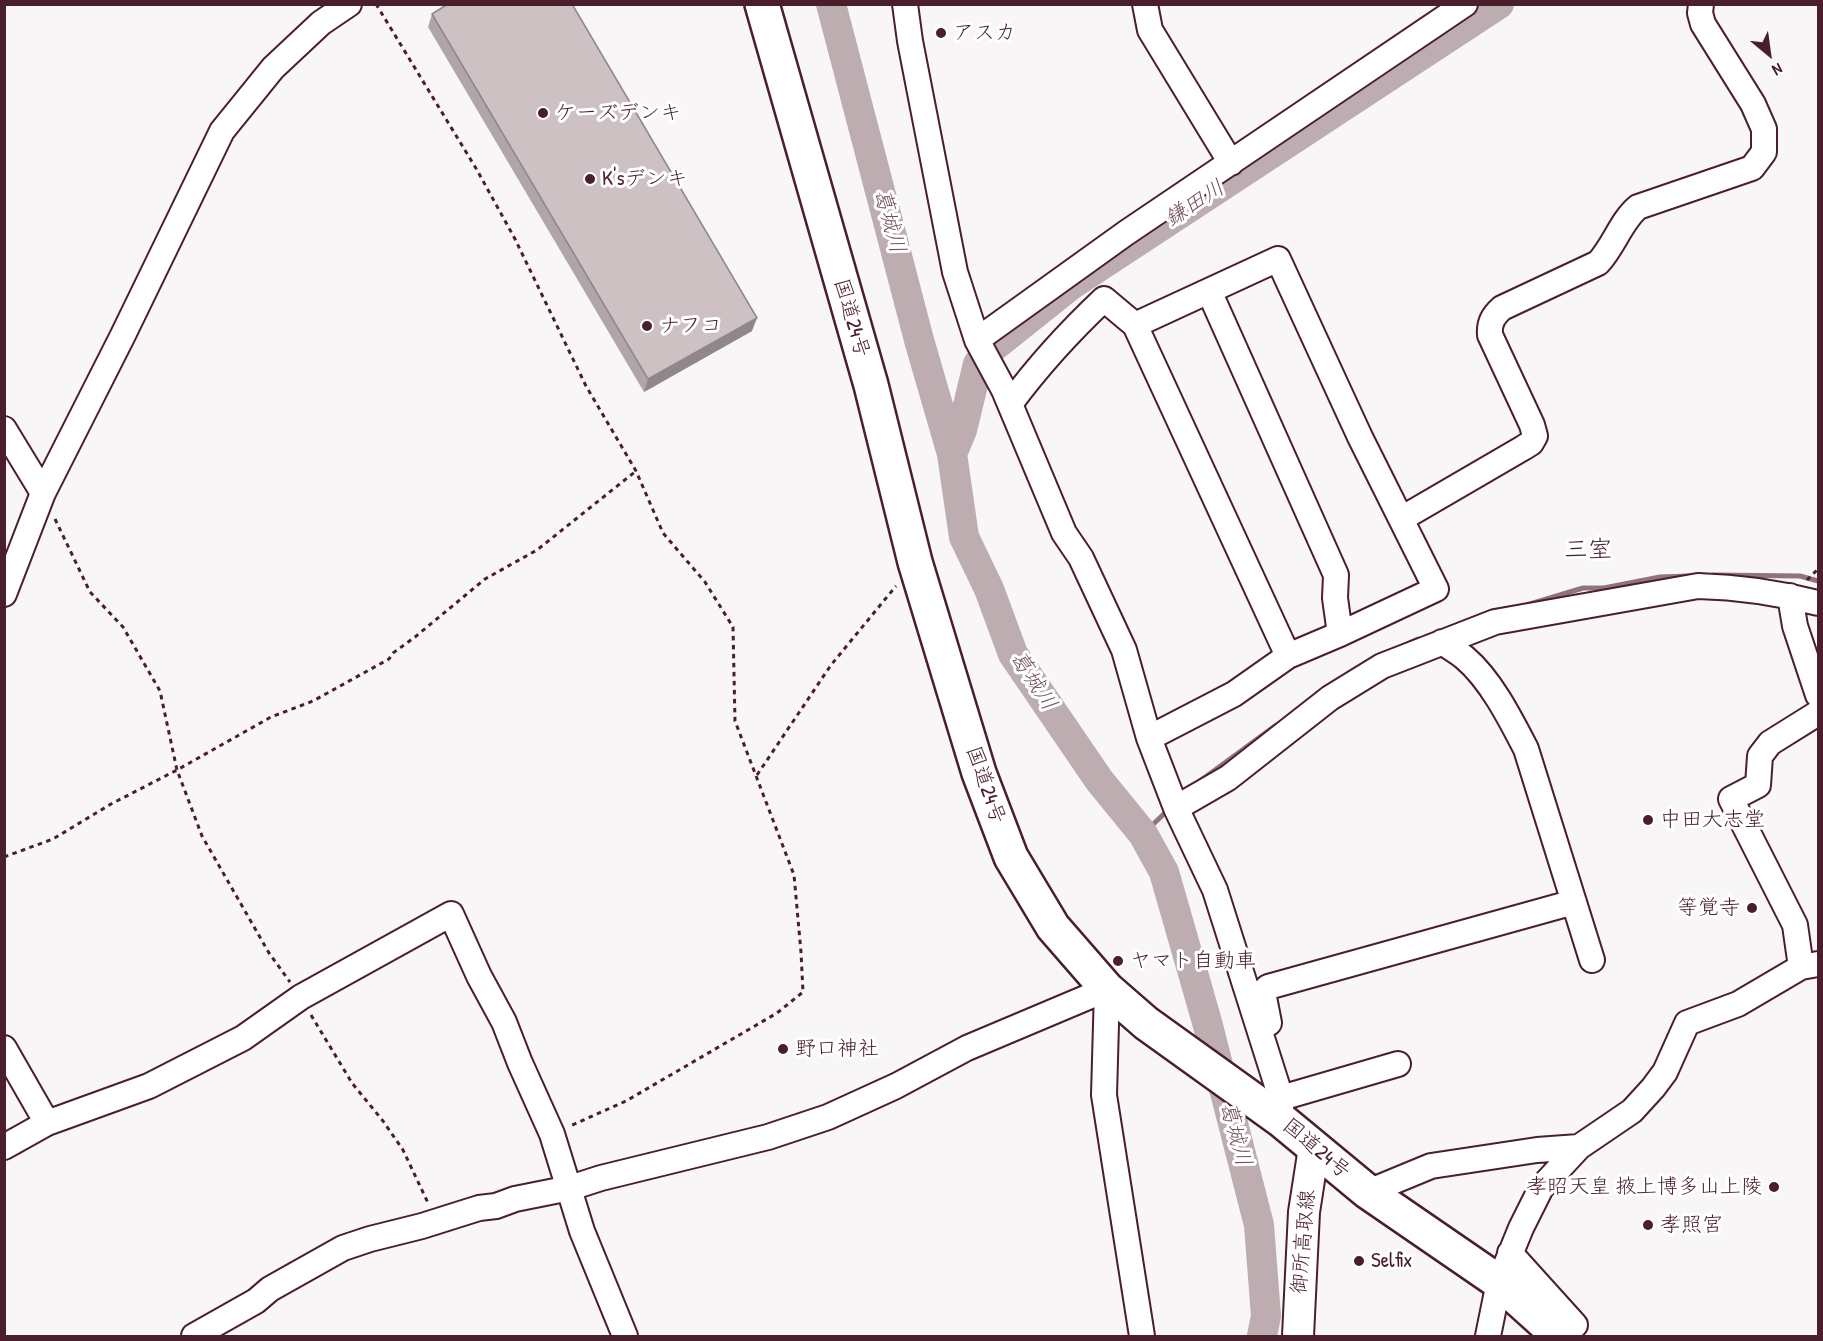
<!DOCTYPE html>
<html>
<head>
<meta charset="utf-8">
<style>
	body { margin:0 }
	#map { position:relative; width:1823px; height:1341px; overflow:hidden; background:#f8f6f7; font-family:"Patrick Hand",sans-serif }
	canvas { display:block }
	.frame { position:absolute; inset:0; border:6px solid #4a1f2b; pointer-events:none }
	.north { position:absolute; left:1739px; top:24px; width:60px; height:60px; -webkit-text-stroke:4px #fff; paint-order:stroke; rotate:151deg; font-size:16px; font-weight:700; line-height:24px; text-align:center; color:#4a1f2b }
	.north::after { content:''; display:block; margin:auto; width:21px; height:27px; background:#4a1f2b; clip-path:polygon(50% 0,100% 100%,50% 72%,0 100%) }
</style>
</head>
<body>
<div id="map">
<canvas width="1823" height="1341"></canvas>
<div class="frame"></div>
<div class="north">N</div>
</div>
<script>
const ctx = document.querySelector('canvas').getContext('2d');
ctx.lineJoin = 'round';
function trace(path, color, width, dash) { ctx.strokeStyle = color; ctx.lineWidth = width; ctx.lineCap = dash ? 'butt' : 'round'; ctx.setLineDash(dash || []); ctx.stroke(path); }
function fillPath(path, color) { ctx.fillStyle = color; ctx.fill(path, 'evenodd'); }
function write(font, color, halo, rows, align = 'center') {
  ctx.font = font + ' "Patrick Hand","Klee One",sans-serif'; ctx.lineWidth = 6; ctx.setLineDash([]); ctx.textBaseline = 'middle'; ctx.strokeStyle = halo; ctx.fillStyle = color; for (const [text, x, y, turn = 0] of rows) {
    ctx.save(); ctx.translate(x, y); ctx.rotate((+turn || 0) * Math.PI / 180); ctx.textAlign = isNaN(turn) ? turn : align; if (halo) ctx.strokeText(text, 0, 0); ctx.fillText(text, 0, 0); ctx.restore();
  }
}
trace(new Path2D(`
	M1713,575L1800,576L1818,581
	M1530,604L1583,588H1604L1660,577L1689,576
	M1394,650L1418,639
	M1200,781L1275,726
	M1143,834L1169,809`), '#8f747b', 5);
trace(new Path2D(`
	M831,4L919,340L952,454L964,537L989,589L1013,654L1099,780L1143,834L1164,872L1207,1022L1259,1225L1266,1316L1262,1336
	M952,454L962,430L978,364L987,352L1071,285L1499,4`), '#bdadb0', 30);
const minor = new Path2D(`
	M905,4L910,41L955,272L977,340L1004,390L1064,533L1081,558L1124,650L1149,738L1176,808L1215,890L1281,1098V1120
	M1145,4L1150,30L1231,163
	M1209,291L1336,575L1335,598L1340,634
	M1135,325L1278,259L1360,437L1436,589L1340,634L1288,656
	M977,340L1126,233L1465,4
	M1010,404C1038,366 1069,332 1104,299L1135,325L1288,656L1234,694L1149,738
	M4,429L43,493
	M1401,519L1523,448L1531,443L1535,436L1532,425L1490,335C1489,323 1493,316 1502,308L1598,263C1614,246 1621,221 1638,207L1752,168L1764,152V129L1753,104L1703,24L1700,13L1701,4
	M4,594L43,493L123,335L222,131L273,68L321,23L349,4
	M1790,596L1795,626L1818,695
	M1442,642C1449,647 1458,652 1465,658C1491,680 1511,720 1526,749L1592,960
	M1176,808L1228,778L1330,698L1382,666L1495,622L1698,586C1739,587 1779,593 1818,603
	M1801,967L1795,925L1731,799L1758,785L1760,756L1770,743L1818,713
	M1269,1023L1263,992L1268,987L1574,902
	M4,1048L47,1123
	M1281,1098L1398,1064
	M4,1147L47,1123L149,1086L243,1038L301,997L451,914L479,976L504,1022L520,1063L552,1134L582,1231L625,1336
	M1368,1192L1431,1166L1537,1150L1579,1147
	M1510,1253L1575,1325
	M194,1336L256,1301L270,1289L343,1248L370,1239L422,1226L479,1208L496,1206L515,1199L570,1188L601,1178L768,1137L828,1117L896,1086L967,1048L1107,989L1104,1095L1142,1336
	M1488,1336L1499,1282L1521,1228L1541,1188L1579,1147L1632,1111L1653,1088L1665,1072L1687,1023L1738,1004L1801,967L1818,964`);
const major = new Path2D(`
	M1298,1336L1304,1212L1314,1148`);
const highway = new Path2D(`
	M762,4L871,385L915,562L979,773L1011,857L1053,927L1107,989L1146,1023L1281,1120L1368,1192L1499,1282L1559,1336`);
trace(minor, '#4a1f2b', 28);
trace(major, '#4a1f2b', 34);
trace(highway, '#4a1f2b', 38);
trace(new Path2D(`
	M376,4L477,170L515,239L586,386L636,471L663,533L705,582L733,627L735,721L794,875L801,952L803,992L777,1013L626,1101L570,1126
	M55,519L90,592L123,627L160,691L177,770L202,836L269,953L290,982
	M1807,580L1818,569
	M757,775L831,665L896,586
	M4,857L53,839L111,804L177,770L271,717L313,701L389,659L393,653L415,637L485,579L537,550L636,471
	M311,1015L352,1083L383,1121L403,1150L429,1205`), '#4a1f2b', 3, [4.5, 4.5]);
trace(minor, '#fff', 24);
trace(major, '#fff', 30);
trace(highway, '#fff', 33);
fillPath(new Path2D(`
	M432,14L752,331L644,392L428,27Z`), '#b0a6a9');
fillPath(new Path2D(`
	M757,318L752,331L644,392L648,379Z`), '#908789');
const building = new Path2D(`
	M448,4H572L757,318L648,379L432,14Z`);
fillPath(building, '#cdc1c4');
trace(building, '#908789', 1.5);
for (const [x, y, r, color] of [
	[941,33,6,"#4a1f2b"],
	[543,113,6,"#4a1f2b"],
	[590,179,6,"#4a1f2b"],
	[647,326,6,"#4a1f2b"],
	[1648,820,6,"#4a1f2b"],
	[1752,908,6,"#4a1f2b"],
	[1118,961,6,"#4a1f2b"],
	[783,1049,6,"#4a1f2b"],
	[1774,1187,6,"#4a1f2b"],
	[1648,1225,6,"#4a1f2b"],
	[1359,1261,6,"#4a1f2b"]
]) { const dot = new Path2D(); dot.arc(x, y, r, 0, 2 * Math.PI); ctx.fillStyle = color; ctx.fill(dot); trace(dot, '#fff', 2); }
write('21px', '#4a1f2b', '#fff', [
	["アスカ",953,33],
	["ケーズデンキ",555,113],
	["K'sデンキ",602,179],
	["ナフコ",659,326],
	["中田大志堂",1660,820],
	["等覚寺",1740,908,"right"],
	["ヤマト自動車",1130,961],
	["野口神社",795,1049],
	["孝昭天皇 掖上博多山上陵",1762,1187,"right"],
	["孝照宮",1660,1225],
	["Selfix",1371,1261]
], 'left');
write('21px', '#4a1f2b', '#fff', [
	["国道24号",851,318,74],
	["国道24号",985,785,71],
	["国道24号",1316,1149,40],
	["御所高取線",1304,1242,-85]
]);
write('italic 22px', '#72515a', '#fff', [
	["鎌田川",1195,204,-33],
	["葛城川",889,221,75],
	["葛城川",1033,681,57],
	["葛城川",1235,1134,75]
]);
write('24px', '#4a1f2b', '#fff', [
	["三室",1588,551]
]);
</script>
</body>
</html>
